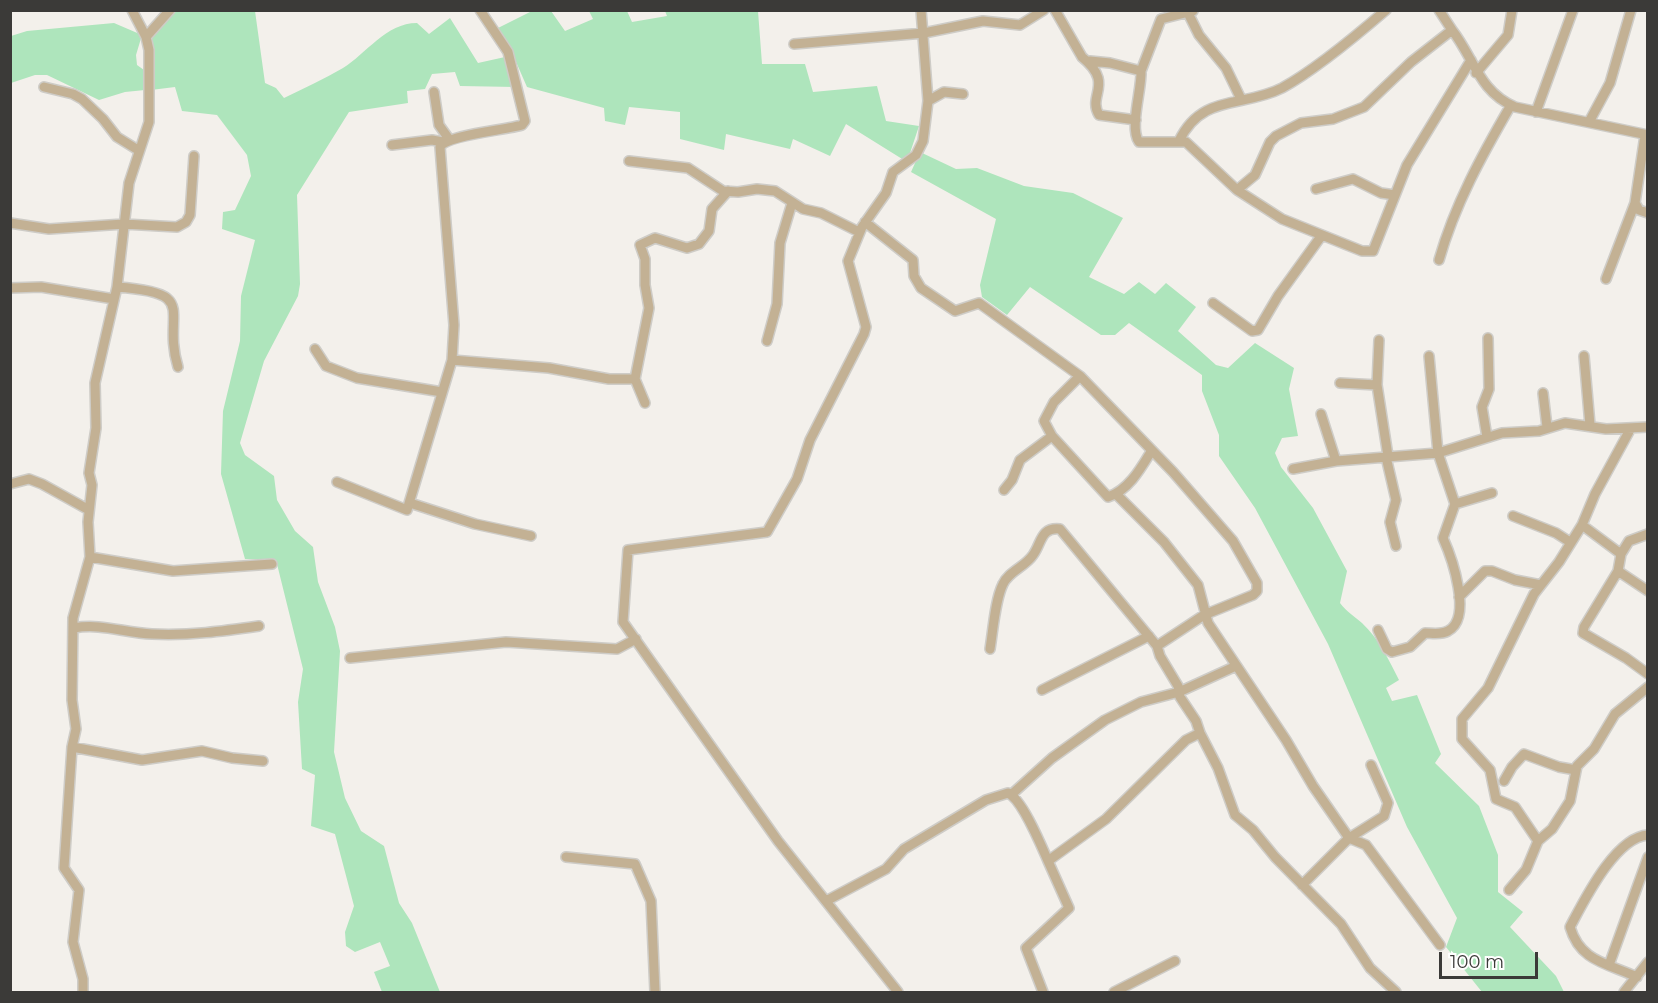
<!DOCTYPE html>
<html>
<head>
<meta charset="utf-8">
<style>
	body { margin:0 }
	#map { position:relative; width:1658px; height:1003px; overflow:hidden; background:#f3f0eb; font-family:Montserrat,sans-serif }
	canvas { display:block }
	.frame { position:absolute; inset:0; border:12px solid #3b3a38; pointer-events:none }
	.scale { position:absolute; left:1439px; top:952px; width:99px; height:27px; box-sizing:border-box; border:3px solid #3b3a38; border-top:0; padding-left:8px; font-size:18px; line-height:21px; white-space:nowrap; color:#3b3a38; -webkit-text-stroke:4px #fff; paint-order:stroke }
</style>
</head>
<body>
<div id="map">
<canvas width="1658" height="1003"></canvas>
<div class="frame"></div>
<div class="scale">100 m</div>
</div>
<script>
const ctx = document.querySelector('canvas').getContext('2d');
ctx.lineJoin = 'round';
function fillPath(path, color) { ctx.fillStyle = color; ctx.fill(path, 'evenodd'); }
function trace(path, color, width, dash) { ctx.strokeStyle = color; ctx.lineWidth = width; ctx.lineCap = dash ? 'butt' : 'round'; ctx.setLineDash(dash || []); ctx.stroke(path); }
fillPath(new Path2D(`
	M174,11H255L265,83L276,88L284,98C304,88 324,79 343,68C366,54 386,23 417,23L429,34L450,18L478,63L505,57L516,87L460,86L455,72L432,74L425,89L407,91L408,103L349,112L297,195L300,284L298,296L264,361L240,443L245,455L274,476L277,500L295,531L313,547L318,582L335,627L340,651L334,752L345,798L361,831L384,846L399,903L412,923L440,992H382L374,972L390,966L380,942L355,952L346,946L345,932L354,906L335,834L311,826L315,775L302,769L298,702L303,669L276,560L245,559L221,474L223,411L240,341L241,296L255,240L222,229L223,212L235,210L251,176L247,155L217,115L182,111L175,87L151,90L149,34Z
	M532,11H551L565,31L593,19L589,11H627L632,22L667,16L665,11H758L762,64H805L813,92L877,86L886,121L919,126L907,162L846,124L830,156L793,139L790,149L726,134L724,150L680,139V112L629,107L625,125L605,121L604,108L527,87L513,55L496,29Z
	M114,23L142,35L136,55L137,65L144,70L145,90L125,92L99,100L47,75H35L11,83V36L27,31Z
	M920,152L956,169L977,168L1024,186L1073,193L1123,218L1089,277L1124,294L1139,282L1155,294L1166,283L1196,307L1178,331L1216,365L1228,368L1255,343L1294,368L1289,389L1298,436L1282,438L1275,453L1281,467L1313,508L1347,571L1340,603C1347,612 1354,616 1362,623C1379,639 1389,660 1399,680L1386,688L1392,701L1417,695L1441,754L1435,763L1479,806L1498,855V892L1523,912L1510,927L1556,976L1564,992H1482L1446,947L1457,918L1407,827L1328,644L1255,508L1219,456V435L1202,391V375L1129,323L1115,335H1101L1030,287L1007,315L982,297L980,285L996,219L911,172Z`), '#aee5bc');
const minor = new Path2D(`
	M1055,10L1082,57C1115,84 1087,95 1099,115L1136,120
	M1439,10L1452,30
	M1188,13L1199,35L1226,68L1241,99
	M146,37L170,10
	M794,44L924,33L983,21L1020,25L1044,10
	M1090,61L1110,63L1141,71C1142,89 1129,128 1139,142H1186L1237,190L1255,175L1270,142L1276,136L1301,123L1333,119L1364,107L1411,62L1452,30C1474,58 1479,92 1515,107L1648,135
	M1141,71L1161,19L1193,11
	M1476,73L1508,35L1512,10
	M44,87L73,94L82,99L103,119L117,137L138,150
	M434,92L439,125L449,139
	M928,101L944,92L963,94
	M1536,112L1573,10
	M1589,122L1610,83L1631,10
	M1645,135L1635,203L1639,210L1648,213
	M1179,141C1202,93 1243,108 1282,88C1315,70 1357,35 1386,10
	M392,145L432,140L443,142
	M629,161L688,168L723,191L738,192L757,189L775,191L803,209L821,213L859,232
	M1316,189L1353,179L1381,193L1395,195
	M1237,190L1282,219L1362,251H1373L1407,165L1471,60
	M865,222L913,260L914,276L921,288L955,311L979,303L1080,376L1173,472L1233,541L1257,583V591L1253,595L1204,615L1157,646
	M10,223L49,229L124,224L177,227L186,222L190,215L194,156
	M1439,260C1455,204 1482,155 1511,105
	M1606,279L1635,203
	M117,287C202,293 161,312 178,367
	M10,288L41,287L114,299
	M1213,303L1252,331L1258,330L1278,296L1322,235
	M1379,340L1377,385L1388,456
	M767,341L777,304L780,243L792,203
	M315,349L326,366L357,378L442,392
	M1584,356L1590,425
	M452,360L549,368L609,379H635
	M1340,383L1377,385
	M1543,393L1547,427
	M645,403L635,379L649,308L645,285V259L640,245L655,238L687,248L699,244L709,231L712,209L728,191
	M1321,414L1336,461L1438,453L1502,433L1539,431L1565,423L1606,429L1648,427
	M1052,436L1044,421L1054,402L1080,376
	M1487,437L1482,407L1489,389L1488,338
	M1386,457L1396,500L1390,522L1396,546
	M1293,469L1336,461
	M337,482L407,510L452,360L454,325L440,147C446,135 506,130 522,125L525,121L508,52L480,10
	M10,484L29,479L42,484L89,510
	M1004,490L1012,480L1020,460L1052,436L1108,497C1129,490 1141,468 1152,450
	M1116,494L1164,542L1198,585L1208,623L1286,740L1313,786L1349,838L1366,845L1440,945
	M410,503L475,524L531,536
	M1455,504L1492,493
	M1513,516L1556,533L1570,542
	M1582,525L1595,494L1631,428
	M1621,554L1629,541L1648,534
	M90,557L173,571L272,564
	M1618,571L1584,627L1583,633L1626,658L1648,674
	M1459,597L1485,571H1492L1515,580L1541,585
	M74,628C101,623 125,633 152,634C188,636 224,631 259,626
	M1378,630L1387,649L1392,652L1410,647L1425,633C1432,633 1441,635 1448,631C1473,618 1452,558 1443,538L1455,504L1438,453L1429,356
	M990,649C993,631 995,600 1003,584C1009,571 1025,567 1033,555C1042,543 1040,527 1060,529L1157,646L1160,656L1178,686L1180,697L1196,721L1200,733L1218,768L1235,815L1253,830L1275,857L1341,924L1370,968L1396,992
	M350,658L506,642L617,649L636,639
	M1042,690L1149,636
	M72,747L142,760L202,751L232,758L263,761
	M1504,781L1512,767L1524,754L1559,767L1576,770
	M1012,794L1052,758L1105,720L1141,702L1179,692L1236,666
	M1538,841L1515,807L1496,799L1490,770L1462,739V719L1488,688L1534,594L1559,562L1582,525L1621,554L1618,571L1648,591
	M566,857L635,864L651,901L655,992
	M1302,885L1349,838L1384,816L1388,803L1371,765
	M1509,890L1526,870L1538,841L1552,829L1570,801L1577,766L1594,749L1615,714L1648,687
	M826,901L886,869L904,849L986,800L1008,793C1022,799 1041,845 1048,861
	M1609,965L1648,857
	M1637,977C1606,963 1580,961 1570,927C1584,901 1615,837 1648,835
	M83,992V979L73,942L79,890L64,868L72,747L76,729L72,700L73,618L90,557L88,522L92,485L89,473L96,428L95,383L117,287L129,183L149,122V50L146,37L132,10
	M898,992L778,841L623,622L628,550L767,532L797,479L810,440L864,334L866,327L848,261L862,227L886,193L893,172L916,155L923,141L928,101L921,10
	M1043,992L1026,948L1069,908L1048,861L1106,819L1186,740L1200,733
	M1114,992L1175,961
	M1624,992L1648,962`);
trace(minor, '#ceccc7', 12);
trace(minor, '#c3b194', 9);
</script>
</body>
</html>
